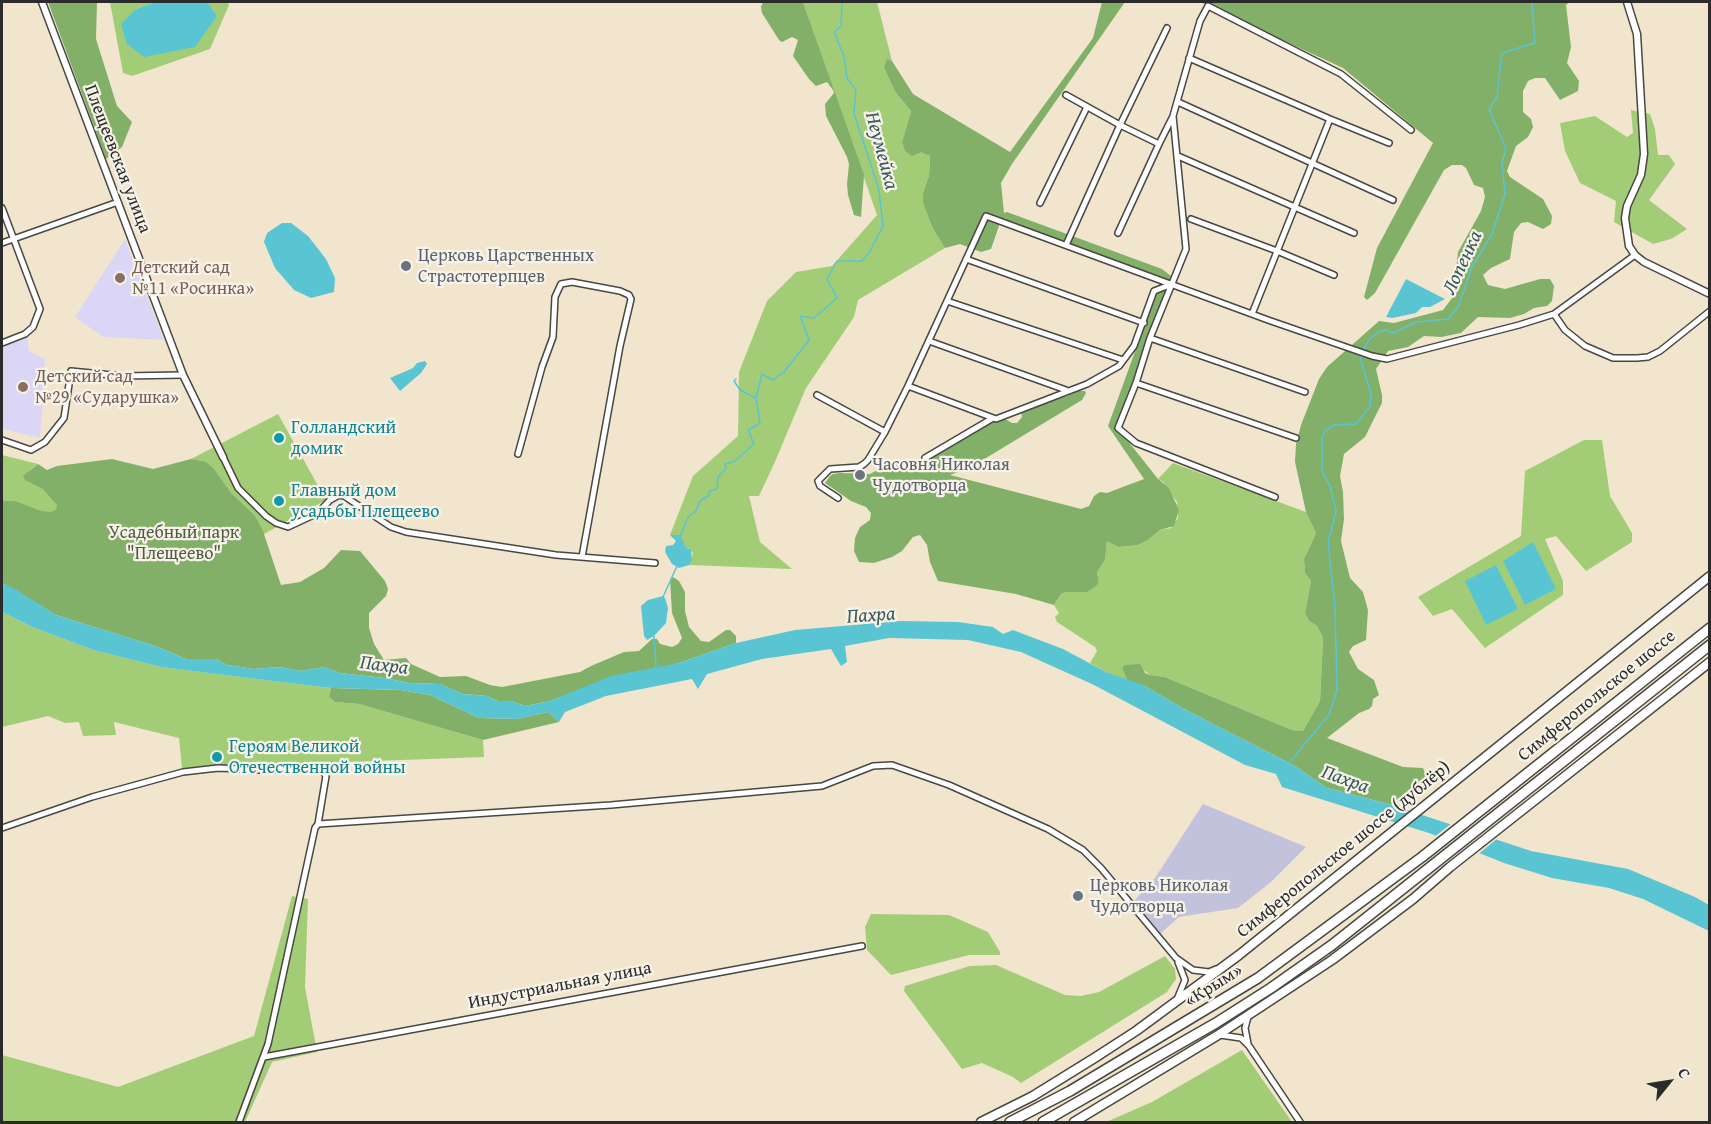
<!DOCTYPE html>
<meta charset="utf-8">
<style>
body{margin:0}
#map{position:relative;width:1711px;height:1124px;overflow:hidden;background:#f1e6cd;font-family:"Gentium Book Plus",serif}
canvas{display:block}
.frame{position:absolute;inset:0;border:3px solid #2b2b2b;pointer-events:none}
.north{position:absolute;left:1639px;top:1052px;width:60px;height:60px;-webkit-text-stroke:4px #f7f3e8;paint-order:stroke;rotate:60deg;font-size:16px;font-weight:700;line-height:24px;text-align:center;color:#2b2b2b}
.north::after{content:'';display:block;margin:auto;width:21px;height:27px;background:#2b2b2b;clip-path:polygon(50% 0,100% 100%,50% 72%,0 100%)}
</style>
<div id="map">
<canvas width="1711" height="1124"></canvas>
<div class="frame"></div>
<div class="north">С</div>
</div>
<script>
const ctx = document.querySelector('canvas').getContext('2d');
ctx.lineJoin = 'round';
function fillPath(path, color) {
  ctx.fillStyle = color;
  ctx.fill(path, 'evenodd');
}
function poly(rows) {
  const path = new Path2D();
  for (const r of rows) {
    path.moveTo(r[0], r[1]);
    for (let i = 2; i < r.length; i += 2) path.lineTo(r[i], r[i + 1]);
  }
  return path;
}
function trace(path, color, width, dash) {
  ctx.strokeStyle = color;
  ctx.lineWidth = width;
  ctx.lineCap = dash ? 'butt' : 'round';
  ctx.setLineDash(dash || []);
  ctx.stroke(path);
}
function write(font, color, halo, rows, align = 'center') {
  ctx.font = font + ' "Gentium Book Plus",serif';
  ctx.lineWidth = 4.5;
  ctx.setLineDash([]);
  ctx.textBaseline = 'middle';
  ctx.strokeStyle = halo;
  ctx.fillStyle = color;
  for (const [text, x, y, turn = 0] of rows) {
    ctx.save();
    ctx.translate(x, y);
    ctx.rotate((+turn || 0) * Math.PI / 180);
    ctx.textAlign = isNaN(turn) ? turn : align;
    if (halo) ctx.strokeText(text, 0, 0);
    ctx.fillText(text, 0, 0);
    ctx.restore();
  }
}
fillPath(poly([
 [125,239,164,340,103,337,75,317],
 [27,336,29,351,45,359,40,438,2,429,2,345]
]), '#dcd6f6');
fillPath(poly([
 [1203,804,1306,847,1271,882,1238,908,1179,917,1160,934,1132,903,1155,878]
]), '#c2c2dc');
fillPath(poly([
 [110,2,155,2,136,9,217,17,207,2,228,2,229,5,210,49,132,76,123,73],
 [803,2,877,2,892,61,887,59,896,93,911,111,902,142,930,156,929,176,923,193,933,229,945,248,858,300,854,317,806,388,774,464,759,496,749,496,760,542,792,569,689,565,693,553,689,548,686,548,678,535,670,535,693,476,738,436,739,372,767,301,796,272,832,266,877,215],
 [1631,110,1650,114,1655,129,1658,155,1669,155,1675,164,1649,200,1687,229,1671,239,1653,244,1614,222,1616,201,1580,183,1565,151,1560,123,1595,116,1627,137,1633,133],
 [278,414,326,500,253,540,2,576,2,455,38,464,30,470,160,475],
 [1584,440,1602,440,1610,496,1632,533,1632,542,1586,571,1556,536,1545,539,1563,581,1563,595,1485,648,1452,609,1433,616,1418,597,1521,536,1525,471],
 [1173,463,1306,512,1309,518,1316,533,1304,559,1305,573,1311,581,1305,613,1309,621,1317,626,1323,638,1320,701,1303,731,1292,730,1165,677,1150,675,1142,669,1122,668,1128,682,1106,672,1090,663,1097,651,1095,647,1057,622,1055,617,1059,613,1054,605,1061,594,1066,592,1087,592,1099,582,1097,572,1105,560,1107,540,1119,547,1138,545,1148,540,1160,530,1171,528,1178,518,1177,502,1163,482,1158,479],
 [2,612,32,627,93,650,161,667,331,688,329,697,335,702,359,704,483,740,484,757,182,768,179,738,114,722,116,735,83,736,79,722,65,723,48,716,2,727],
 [292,896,308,899,305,987,317,1052,272,1062,245,1122,2,1122,2,1055,118,1087,254,1036],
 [871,914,949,915,988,932,1000,952,1000,955,969,955,891,975,867,950,865,927],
 [1165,956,1175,969,1176,979,1167,992,1021,1083,1013,1077,982,1063,962,1069,904,991,905,986,970,966,996,965,1065,995,1081,996,1099,992],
 [1242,1050,1292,1122,1106,1122,1152,1102]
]), '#a3cc77');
fillPath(poly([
 [48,2,97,2,96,39,117,106,132,122,122,147,106,159],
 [763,2,803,2,864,175,861,217,854,215,848,195,847,184,849,164,847,157,826,116,825,104,834,93,833,90,827,82,816,86,809,79,793,56,798,40,792,37,782,42,779,40,762,13,761,7],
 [1102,2,1125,2,1012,164,1001,183,1004,213,1007,212,1162,269,1171,276,1120,431,1158,479,1169,488,1179,510,1174,526,1160,530,1148,540,1138,545,1119,547,1107,541,1105,560,1097,572,1099,582,1096,586,1087,592,1066,592,1061,594,1054,605,1016,594,938,581,930,562,927,545,920,535,913,537,902,551,892,557,874,563,859,562,854,551,855,538,860,527,870,520,871,513,866,507,851,501,825,483,830,476,833,474,840,473,870,474,883,467,896,464,902,467,915,463,988,420,1005,419,1012,423,1017,423,1022,417,1021,412,1027,405,1046,397,1065,397,1079,391,1085,391,1086,393,1082,400,971,467,950,475,1081,509,1089,506,1094,496,1100,492,1107,493,1144,479,1108,426,1162,277,1001,220,991,249,981,252,960,244,945,248,933,229,923,202,923,193,929,176,930,156,921,152,912,156,905,151,902,142,911,111,896,93,884,67,887,59,892,61,913,94,1010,152,1093,38],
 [1200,2,1570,2,1566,5,1571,47,1567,63,1579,81,1578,91,1560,100,1545,78,1535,78,1528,81,1523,91,1523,112,1531,119,1533,127,1528,137,1516,146,1507,171,1510,177,1543,199,1552,216,1551,224,1543,229,1528,222,1521,223,1514,232,1510,259,1491,268,1483,275,1488,285,1505,289,1540,279,1550,279,1554,286,1552,301,1547,306,1534,308,1524,314,1510,318,1478,317,1461,333,1441,337,1424,336,1408,347,1388,351,1376,369,1382,395,1382,403,1365,437,1344,454,1340,476,1343,492,1344,519,1341,541,1350,578,1363,592,1368,610,1366,640,1353,646,1349,652,1358,669,1374,680,1379,695,1373,699,1372,706,1369,709,1359,713,1327,738,1403,767,1423,768,1427,778,1424,788,1411,799,1392,805,1327,788,1295,766,1184,709,1143,685,1128,682,1122,668,1125,665,1140,664,1145,673,1150,675,1165,677,1292,730,1303,731,1320,701,1323,638,1317,626,1309,621,1305,613,1311,581,1305,573,1304,559,1316,533,1306,512,1295,462,1296,444,1301,425,1319,379,1327,367,1379,321,1394,323,1443,310,1453,297,1458,252,1481,211,1485,197,1483,188,1474,185,1466,168,1462,165,1452,165,1444,170,1375,293,1367,300,1364,297,1377,248,1433,143,1343,68],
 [112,459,153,469,191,459,206,462,214,469,231,493,255,516,263,531,281,585,300,582,324,568,341,550,360,551,385,581,388,589,386,596,369,613,369,628,374,644,384,660,406,658,411,664,440,677,466,676,490,685,502,687,580,672,591,666,624,652,639,651,652,639,657,639,660,644,672,647,678,644,682,638,672,613,670,579,673,577,679,581,685,592,685,611,689,627,701,641,709,642,726,630,730,630,736,636,736,643,679,663,577,691,550,701,525,706,511,701,498,701,487,696,463,694,440,684,410,683,384,678,340,673,324,667,301,671,279,667,254,669,227,665,216,659,186,659,155,646,56,615,15,590,2,583,2,501,15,501,41,511,51,512,56,510,57,505,43,489,25,480,23,476,38,464,47,470,57,466],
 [331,688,401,690,430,695,479,718,517,719,548,712,559,722,483,740,359,704,335,702,329,697]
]), '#82b068');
fillPath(poly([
 [155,2,207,2,217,16,195,47,144,57,127,44,121,24,136,9],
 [282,223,291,223,308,236,326,259,335,278,334,292,311,298,294,290,275,268,264,242,267,233],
 [1406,279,1445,299,1430,307,1422,307,1416,313,1392,318,1386,317],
 [425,361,427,364,421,373,400,391,390,378,413,368,417,363],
 [670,535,680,535,686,548,691,549,692,560,689,565,679,568,672,564,665,552,666,546,673,545,676,541],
 [1533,542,1556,589,1525,605,1503,561],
 [1496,565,1518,609,1486,625,1465,581],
 [2,583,15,589,56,615,155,646,186,659,216,659,227,665,254,669,279,667,301,671,324,667,340,673,384,678,410,683,440,684,463,694,487,696,498,701,511,701,525,706,550,701,611,676,679,663,736,643,795,630,901,621,958,622,993,627,1003,634,1013,630,1063,649,1106,672,1143,685,1184,709,1295,766,1327,788,1392,805,1531,851,1628,869,1695,897,1709,905,1709,931,1643,899,1609,888,1552,878,1504,863,1429,833,1282,787,1276,774,1245,765,1094,685,1021,652,968,640,889,638,845,646,847,662,841,666,831,649,762,659,707,674,698,689,692,679,606,696,565,712,559,722,548,712,517,719,479,718,430,695,401,690,331,688,216,674,161,667,93,650,32,627,2,612],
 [663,596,665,598,668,608,666,623,654,636,647,640,644,636,641,606,648,600]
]), '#59c5d3');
fillPath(poly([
 [1452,823,1498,838,1476,856,1433,838]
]), '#f1e6cd');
trace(poly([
 [1363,350,1370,339,1378,332,1385,330,1393,333,1417,322,1448,319,1458,307,1472,267,1492,234,1505,194,1502,163,1506,148,1489,110,1497,97,1502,53,1535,43,1532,4,1534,2],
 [736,379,734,381,740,390,756,398],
 [680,537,688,517,696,511,700,501,708,496,710,491,717,489,718,477,726,469,725,464,735,461,754,444,748,430,760,423,756,398,762,374,773,380,784,372,809,340,800,316,814,318,837,298,827,279,837,261,862,261,869,253,883,226,879,190,854,113,856,90,847,78,844,56,834,32,841,26,842,2],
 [663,597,677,566],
 [654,636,656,667],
 [1288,764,1329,715,1337,690,1335,607,1328,543,1336,511,1330,486,1322,471,1322,437,1326,430,1334,425,1356,424,1370,407,1371,393,1360,358,1362,355]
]), '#59c5d3', 1.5);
const minor = poly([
 [1189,58,1330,119],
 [1066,95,1120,125,1159,144,1172,118],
 [1178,102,1393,200],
 [1178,156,1354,233],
 [1040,203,1087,107],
 [2,208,40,309,33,327,25,334,2,343],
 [1191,219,1277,251,1334,275],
 [1118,233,1159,144],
 [2,243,118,202],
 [1066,245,1120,125,1167,28],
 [966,259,1144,323],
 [947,301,1123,360],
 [1252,314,1330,119,1389,143],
 [1554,314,1565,330,1585,346,1613,358,1637,358,1648,357,1660,351,1710,311],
 [1150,338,1305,392],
 [929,341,1066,390],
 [1136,383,1296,438],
 [908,386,996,419,1087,384,1119,366,1134,346,1154,291,1172,284],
 [817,395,885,432],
 [2,440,31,450,45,442,64,418,71,371,122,376,183,375],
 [518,454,542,367,553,337,555,297,561,284,572,282,620,291,629,295,631,299,620,346,582,557],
 [223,457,238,488,266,516,276,523,288,527,318,513,330,500,339,495,344,496,391,527,406,532,556,555,655,563],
 [925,458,993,418],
 [1275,497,1136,443,1118,428,1136,383,1150,338,1186,249,1173,116,1200,21,1208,6,1341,74,1411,130],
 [838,498,820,486,818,481,830,469,859,467,864,464,868,460,885,432,908,386,986,216,1268,320,1372,356,1387,359,1519,325,1554,314,1635,255],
 [318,824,611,805,822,786,873,766,892,765,949,785,1048,829,1083,850,1101,868,1176,958,1193,970,1209,972,1216,969],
 [2,828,92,797,183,772,218,768,263,770,321,769,326,776,318,824,315,828,268,1044,239,1122],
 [1178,962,1185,980,1178,997],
 [1248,1017,1245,1028,1248,1044],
 [1220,1035,1241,1038,1249,1046,1300,1122],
 [264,1057,862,946]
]);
const tertiary = poly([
 [42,2,183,375,223,457],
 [1627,2,1637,34,1644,154,1641,175,1627,206,1625,218,1629,246,1635,255,1644,262,1710,294]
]);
const primary = poly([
 [981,1122,1033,1096,1096,1057,1136,1031,1239,955,1710,576],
 [1074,1122,1218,1035,1332,960,1413,899,1450,867,1710,662]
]);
const motorway = poly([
 [1010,1122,1070,1091,1258,978,1422,857,1710,628],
 [1043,1122,1216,1023,1271,988,1332,945,1710,645]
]);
trace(minor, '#494743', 8);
trace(tertiary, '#494743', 9);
trace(primary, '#494743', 11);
trace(motorway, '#494743', 12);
trace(minor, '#fff', 5);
trace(tertiary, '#fff', 6);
trace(primary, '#fff', 8);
trace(motorway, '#fff', 9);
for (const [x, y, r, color] of [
 [406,266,6,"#6b7280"],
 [120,278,6,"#8d6e63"],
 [23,387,6,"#8d6e63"],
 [279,438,6,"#0f9aa8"],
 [860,475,6,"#6b7280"],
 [279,501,6,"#0f9aa8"],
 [217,757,6,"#0f9aa8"],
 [1078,896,6,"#6b7280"]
]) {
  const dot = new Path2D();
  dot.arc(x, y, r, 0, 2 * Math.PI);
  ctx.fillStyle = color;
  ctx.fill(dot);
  trace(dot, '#f7f3e8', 2);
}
write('18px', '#2b2b2b', '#f7f3e8', [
 ["Плещеевская улица",117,159,69],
 ["Симферопольское шоссе",1597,696,-39],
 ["Симферопольское шоссе (дублёр)",1344,850,-39],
 ["Индустриальная улица",560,986,-11],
 ["«Крым»",1214,986,-32]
]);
write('18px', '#5b616d', '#f7f3e8', [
 ["Церковь Царственных",418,256],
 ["Страстотерпцев",418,277],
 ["Часовня Николая",872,465],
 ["Чудотворца",872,486],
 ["Церковь Николая",1090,886],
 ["Чудотворца",1090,907]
], 'left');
write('18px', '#785e54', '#f7f3e8', [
 ["Детский сад",132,268],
 ["№11 «Росинка»",132,289],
 ["Детский сад",35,377],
 ["№29 «Сударушка»",35,398]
], 'left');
write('18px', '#0d838f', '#f7f3e8', [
 ["Голландский",291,428],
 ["домик",291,449],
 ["Главный дом",291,491],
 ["усадьбы Плещеево",291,512],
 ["Героям Великой",229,747],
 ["Отечественной войны",229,768]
], 'left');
write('18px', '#4f5b42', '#f7f3e8', [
 ["Усадебный парк",174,533],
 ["\"Плещеево\"",174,554]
]);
write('italic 20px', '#39595d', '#f7f3e8', [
 ["Неумейка",881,151,75],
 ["Лопенка",1463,263,-65],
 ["Пахра",871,616,-4],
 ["Пахра",384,666,7],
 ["Пахра",1345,780,20]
]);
</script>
